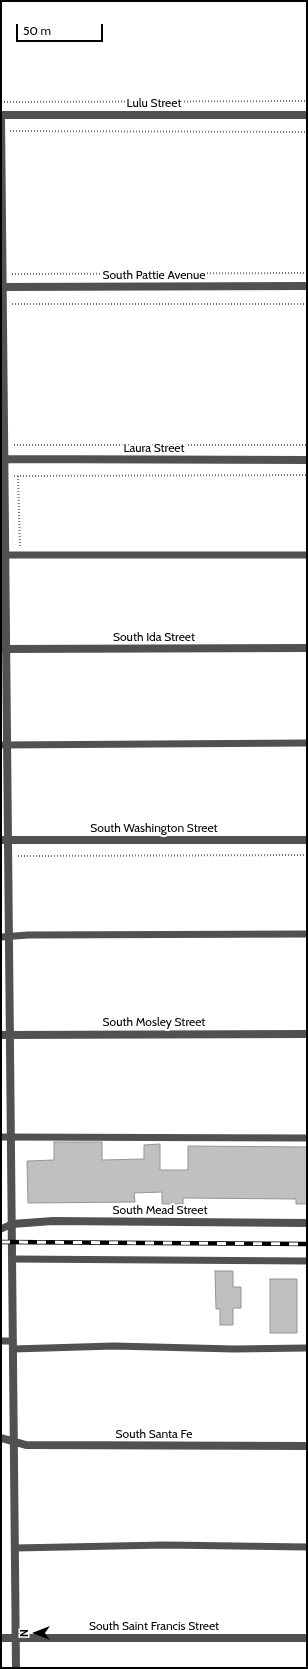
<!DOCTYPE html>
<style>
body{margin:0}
#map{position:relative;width:308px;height:1669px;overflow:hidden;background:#fff;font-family:Cabin,sans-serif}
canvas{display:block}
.frame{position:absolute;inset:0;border:2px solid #000;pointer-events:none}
.north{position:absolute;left:16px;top:1613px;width:40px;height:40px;-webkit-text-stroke:3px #fff;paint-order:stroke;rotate:270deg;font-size:11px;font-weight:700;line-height:16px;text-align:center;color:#000}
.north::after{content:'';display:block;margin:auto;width:14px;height:18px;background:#000;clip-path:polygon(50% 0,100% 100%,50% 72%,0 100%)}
.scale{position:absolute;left:16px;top:24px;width:87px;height:18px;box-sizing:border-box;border:2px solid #000;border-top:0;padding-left:5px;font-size:12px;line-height:14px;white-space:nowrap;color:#000;-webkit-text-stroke:3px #fff;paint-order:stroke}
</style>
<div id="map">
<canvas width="308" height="1669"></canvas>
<div class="frame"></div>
<div class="north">N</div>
<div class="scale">50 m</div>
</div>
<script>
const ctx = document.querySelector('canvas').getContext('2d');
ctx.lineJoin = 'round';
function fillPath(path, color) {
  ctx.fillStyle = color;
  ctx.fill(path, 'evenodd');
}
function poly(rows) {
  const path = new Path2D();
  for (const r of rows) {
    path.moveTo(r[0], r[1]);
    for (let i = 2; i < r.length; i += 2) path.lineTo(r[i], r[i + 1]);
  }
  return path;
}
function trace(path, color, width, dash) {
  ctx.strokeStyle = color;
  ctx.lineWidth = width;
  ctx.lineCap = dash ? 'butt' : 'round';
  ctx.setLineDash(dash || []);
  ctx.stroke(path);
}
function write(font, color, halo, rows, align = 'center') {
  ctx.font = font + ' Cabin,sans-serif';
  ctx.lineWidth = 4;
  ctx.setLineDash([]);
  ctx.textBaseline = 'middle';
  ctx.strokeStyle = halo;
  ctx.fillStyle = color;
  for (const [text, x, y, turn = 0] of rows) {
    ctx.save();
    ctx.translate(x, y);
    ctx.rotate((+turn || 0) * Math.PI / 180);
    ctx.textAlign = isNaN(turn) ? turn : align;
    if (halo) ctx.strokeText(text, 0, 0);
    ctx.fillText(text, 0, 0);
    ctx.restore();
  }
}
const building = poly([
 [54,1142,102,1142,102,1160,144,1159,144,1145,160,1144,160,1170,188,1170,188,1146,307,1147,307,1204,296,1204,296,1199,183,1198,183,1204,162,1204,162,1192,134,1193,135,1202,28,1203,27,1161,54,1160,54,1142],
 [215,1271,233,1271,233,1287,241,1287,241,1308,233,1308,233,1325,220,1325,220,1309,216,1309,215,1271],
 [270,1279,297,1279,297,1333,270,1333,270,1279]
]);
fillPath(building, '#c0c0c0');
trace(building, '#959595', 1);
trace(poly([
 [1,102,307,101],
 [10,131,307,132],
 [12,274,307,273],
 [12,304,307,304],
 [14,445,307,445],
 [14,476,307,475],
 [18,476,20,547],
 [18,856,307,855]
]), '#737373', 2, [1, 2]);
trace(poly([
 [6,555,307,555],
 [1,745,307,743],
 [1,937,28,935,307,934],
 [1,1137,307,1138],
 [1,1229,12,1224],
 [12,1259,307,1261],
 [1,1341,13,1341],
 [13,1349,114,1346,234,1349,307,1348],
 [15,1548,165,1545,307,1547]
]), '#515151', 7);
trace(poly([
 [1,115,307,115],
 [1,117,16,1668],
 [1,287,307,286],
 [1,459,307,460],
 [1,649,307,648],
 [1,1035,307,1034],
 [12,1224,53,1221,307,1223],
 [1,1438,26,1445,307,1446],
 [1,1638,307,1638]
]), '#515151', 8);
trace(poly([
 [1,840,307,840]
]), '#515151', 8);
const rail = poly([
 [1,1242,307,1244]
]);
trace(rail, '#000', 4.5);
trace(rail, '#fff', 3, [9]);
write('12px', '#000', '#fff', [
 ["Lulu Street",154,103],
 ["South Pattie Avenue",154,275],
 ["Laura Street",154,448],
 ["South Ida Street",154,637],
 ["South Washington Street",154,828],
 ["South Mosley Street",154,1022],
 ["South Mead Street",160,1210],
 ["South Santa Fe",154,1434],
 ["South Saint Francis Street",154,1626]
]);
</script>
